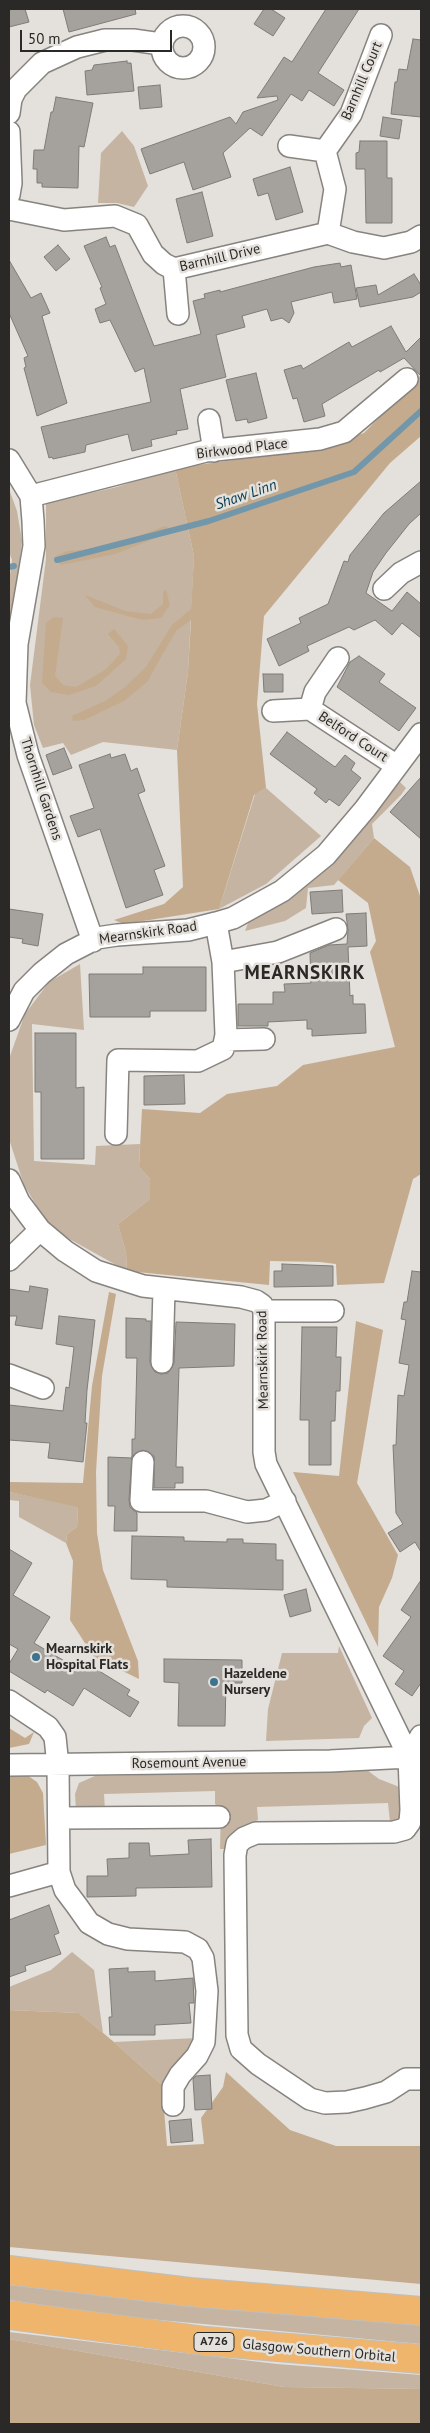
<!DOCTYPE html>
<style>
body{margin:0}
#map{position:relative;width:430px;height:2433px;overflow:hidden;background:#e4e0db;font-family:"PT Sans",sans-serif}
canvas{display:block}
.frame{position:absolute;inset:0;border:10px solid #2b2927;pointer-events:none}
.scale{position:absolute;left:20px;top:30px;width:152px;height:22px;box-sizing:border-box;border:2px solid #2b2927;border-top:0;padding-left:6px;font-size:15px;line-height:18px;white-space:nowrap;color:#2b2927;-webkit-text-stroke:4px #e4e0db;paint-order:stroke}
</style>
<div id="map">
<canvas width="430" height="2433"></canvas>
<div class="frame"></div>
<div class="scale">50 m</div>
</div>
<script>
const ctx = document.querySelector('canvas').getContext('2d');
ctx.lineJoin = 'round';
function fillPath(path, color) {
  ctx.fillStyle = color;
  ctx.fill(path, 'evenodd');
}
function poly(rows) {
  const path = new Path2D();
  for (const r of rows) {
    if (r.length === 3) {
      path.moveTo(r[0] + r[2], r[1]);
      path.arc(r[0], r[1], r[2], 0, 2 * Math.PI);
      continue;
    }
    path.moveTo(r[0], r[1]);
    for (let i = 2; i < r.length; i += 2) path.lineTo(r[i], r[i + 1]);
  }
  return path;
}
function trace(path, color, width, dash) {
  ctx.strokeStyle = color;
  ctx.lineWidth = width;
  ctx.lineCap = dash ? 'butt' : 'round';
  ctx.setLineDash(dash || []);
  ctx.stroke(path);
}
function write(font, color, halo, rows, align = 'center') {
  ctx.font = font + ' "PT Sans",sans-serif';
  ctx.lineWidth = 5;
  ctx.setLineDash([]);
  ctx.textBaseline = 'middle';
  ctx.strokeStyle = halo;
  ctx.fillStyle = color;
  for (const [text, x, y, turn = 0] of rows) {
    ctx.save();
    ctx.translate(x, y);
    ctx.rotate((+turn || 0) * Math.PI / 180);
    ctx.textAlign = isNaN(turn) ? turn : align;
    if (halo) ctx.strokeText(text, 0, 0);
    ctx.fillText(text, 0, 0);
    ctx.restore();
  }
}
fillPath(poly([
 [122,131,134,146,148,186,134,207,117,203,98,203,101,153],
 [175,468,194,556,188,672,177,750,103,742,71,755,63,743,43,748,34,725,30,685,46,559,46,503,117,487],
 [9,489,17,511,22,541,9,653,9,582,12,560,9,552],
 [400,782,406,788,401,795,372,824,374,838,334,885,308,888,306,908,285,921,245,931,248,923,297,890,337,856,371,819],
 [266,788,321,836,266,884,219,909,255,794],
 [80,964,84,1030,32,1024,34,1161,95,1165,96,1146,140,1144,139,1167,150,1179,150,1199,118,1224,126,1253,127,1271,64,1236,44,1218,24,1185,9,1139,10,1056,25,1014,49,982],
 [9,1492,78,1506,77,1527,67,1534,66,1543,19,1517,19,1501,9,1500],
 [339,1646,372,1718,364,1726,359,1738,266,1741,268,1709,282,1653,338,1653],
 [367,1770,379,1779,402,1788,403,1817,390,1822,388,1803,257,1807,258,1820,233,1832,224,1849,220,1849,221,1809,215,1804,215,1791,104,1794,105,1810,76,1811,75,1794,79,1783,95,1776],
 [72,1952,94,1970,103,2033,79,2013,9,2010,9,1987,51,1970],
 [197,2038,181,2062,162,2085,114,2042],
 [9,2285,144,2300,421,2322,421,2344,116,2316,9,2300],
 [9,2332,277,2364,421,2375,421,2389,284,2387,9,2339]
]), '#c5b4a1');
fillPath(poly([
 [421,375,421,436,390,463,264,616,257,704,266,788,254,795,219,909,124,924,114,920,164,904,183,887,177,750,188,672,191,620,176,631,147,682,124,701,84,720,73,721,72,716,107,700,125,687,146,667,172,625,191,609,194,556,175,468,314,449,364,433],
 [165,526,174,531,115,554,61,565,54,557,67,551,107,548],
 [166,589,170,605,161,618,142,620,95,607,85,595,125,611,151,614,163,604,163,592],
 [54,617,63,618,55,676,63,685,76,687,105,670,120,654,119,647,108,634,114,629,128,646,126,659,96,686,69,695,51,692,42,683,46,623],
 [374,838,410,867,421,899,421,1174,413,1179,384,1283,337,1285,336,1264,320,1262,270,1261,269,1285,127,1271,126,1253,118,1224,150,1199,150,1179,139,1167,142,1109,200,1113,227,1094,277,1086,303,1065,395,1047,370,952,376,941,368,903,338,880],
 [109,1292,116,1294,102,1376,96,1472,97,1533,103,1570,138,1661,139,1679,94,1657,70,1620,73,1561,66,1543,67,1534,77,1527,78,1507,9,1492,9,1482,83,1483,92,1386],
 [356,1321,383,1330,357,1483,398,1555,392,1578,379,1607,378,1647,293,1472,339,1476],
 [9,1728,25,1738,34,1732,29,1744,9,1748],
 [9,1773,24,1773,37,1782,43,1793,46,1845,9,1854],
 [9,2010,79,2013,114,2042,162,2085,167,2146,204,2144,201,2118,223,2087,226,2072,290,2130,336,2146,421,2146,421,2284,9,2247],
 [9,2339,284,2387,421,2389,421,2424,9,2424]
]), '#c4ab8e');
trace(poly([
 [57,560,209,521,354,472,421,411],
 [9,567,14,566]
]), '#7297aa', 6);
const building = poly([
 [9,9,25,9,29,22,9,27,9,9],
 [63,9,135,9,136,14,69,32,63,9],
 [264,9,271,9,285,18,273,36,254,24,264,9],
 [326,9,359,9,318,73,344,90,334,106,309,90,302,101,291,94,262,136,250,128,223,153,231,177,193,190,184,162,150,174,141,149,230,117,236,124,243,112,278,100,277,96,257,98,284,57,292,62,326,9],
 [413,39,421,40,421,117,391,114,395,82,397,82,399,69,407,70,413,39],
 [127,61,127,63,131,63,134,91,87,95,85,71,92,70,94,65,127,61],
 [160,85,162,107,140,109,138,87,160,85],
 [56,97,93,103,84,147,79,146,78,188,42,187,42,183,37,183,37,169,33,169,34,150,44,150,51,112,53,112,56,97],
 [383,117,402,120,399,139,380,136,383,117],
 [360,141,387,141,387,178,392,178,392,223,366,223,365,169,356,169,356,153,359,152,360,141],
 [290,167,303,212,276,220,268,193,258,196,253,179,290,167],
 [202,192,213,236,187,243,176,199,202,192],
 [106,237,110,247,115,245,154,346,201,334,193,301,205,298,204,294,220,290,220,292,314,267,340,263,341,267,351,265,357,299,334,303,332,292,291,302,294,313,289,323,282,318,271,321,267,309,242,316,245,327,216,335,226,377,180,389,188,429,176,431,177,434,151,440,152,446,132,451,128,434,86,445,85,452,53,459,52,457,49,458,41,427,151,402,144,368,135,372,110,320,100,323,95,309,106,304,100,288,102,287,84,246,106,237],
 [58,245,70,259,56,271,44,257,58,245],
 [9,260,31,298,41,293,50,313,42,316,67,403,37,416,24,368,26,367,24,358,28,356,9,313,9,260],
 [414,274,421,285,421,292,413,297,360,307,356,288,376,285,378,295,414,274],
 [391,326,406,352,421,337,421,376,404,358,380,372,379,370,322,404,325,416,304,422,297,398,293,399,284,370,301,365,303,369,349,342,352,347,391,326],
 [256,373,267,418,248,423,247,419,236,421,226,380,256,373],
 [421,481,421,513,409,524,386,553,373,572,366,593,392,611,407,592,421,604,421,638,402,623,392,635,375,620,354,630,349,627,307,646,309,651,279,666,267,639,301,623,299,618,328,604,344,561,348,562,350,555,384,513,421,481],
 [359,656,385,674,379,682,416,708,399,731,337,687,350,662,359,656],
 [263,674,283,674,283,692,264,692,263,674],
 [287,732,335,767,345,755,355,763,351,770,361,778,339,806,329,799,326,803,314,793,317,789,270,754,287,732],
 [64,748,72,768,53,775,46,755,64,748],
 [110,754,111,758,125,754,131,771,137,768,145,791,138,794,165,866,154,870,163,895,126,908,100,829,78,837,70,816,94,808,79,765,110,754],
 [421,777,421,839,390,812,421,777],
 [342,890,343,912,312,914,310,892,342,890],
 [9,909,43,914,38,946,22,943,23,939,9,937,9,909],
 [366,913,367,946,348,947,350,996,353,995,353,1004,365,1004,366,1033,312,1036,312,1029,307,1029,307,1020,268,1022,268,1026,238,1026,238,1004,273,1004,273,992,285,992,284,984,311,983,310,953,329,945,347,944,348,930,346,914,366,913],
 [143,967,206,967,206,1011,150,1011,150,1017,90,1017,89,974,143,974,143,967],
 [35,1033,76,1033,76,1088,84,1087,84,1159,41,1159,41,1092,35,1092,35,1033],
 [184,1075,185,1104,144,1105,144,1076,184,1075],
 [282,1264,333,1266,333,1286,274,1287,274,1271,282,1271,282,1264],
 [412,1271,421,1272,421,1552,415,1542,400,1552,388,1533,403,1524,396,1513,393,1445,396,1445,398,1395,404,1396,409,1365,399,1363,406,1320,401,1319,404,1302,407,1302,412,1271],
 [30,1286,48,1289,42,1329,15,1325,17,1316,9,1316,9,1289,29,1292,30,1286],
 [59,1316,95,1320,87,1390,85,1423,87,1423,83,1462,48,1458,50,1443,9,1440,9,1405,63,1411,66,1387,69,1388,74,1347,56,1344,59,1316],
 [126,1318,146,1319,146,1321,151,1321,150,1362,155,1372,161,1374,168,1373,174,1363,176,1322,235,1324,234,1366,179,1368,176,1467,183,1467,183,1483,175,1483,175,1488,154,1488,154,1456,143,1450,132,1456,129,1500,130,1507,137,1513,137,1531,114,1531,115,1506,108,1506,108,1457,132,1458,132,1439,135,1439,137,1358,126,1358,126,1318],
 [302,1327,337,1327,336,1357,341,1357,340,1391,336,1391,335,1421,331,1421,331,1465,309,1465,309,1420,300,1420,302,1327],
 [132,1536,184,1537,184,1541,227,1542,227,1539,243,1539,243,1543,276,1544,276,1560,283,1560,283,1590,167,1587,167,1580,131,1579,132,1536],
 [9,1549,32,1563,13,1595,50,1617,34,1643,78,1669,83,1661,130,1690,127,1695,139,1702,130,1717,84,1688,73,1706,47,1690,45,1693,9,1671,9,1664,18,1649,9,1644,9,1549],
 [421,1580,421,1683,412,1696,395,1684,404,1671,383,1656,411,1617,401,1610,421,1580],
 [306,1589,311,1611,290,1617,284,1595,306,1589],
 [164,1659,242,1660,242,1683,226,1683,225,1726,178,1726,179,1683,164,1682,164,1659],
 [211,1839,212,1887,136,1888,136,1896,87,1897,87,1876,108,1876,107,1859,129,1858,129,1843,149,1843,150,1856,189,1854,188,1840,211,1839],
 [49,1905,59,1933,54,1935,61,1954,25,1966,26,1971,9,1977,9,1920,49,1905],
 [128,1968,128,1972,155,1971,155,1981,193,1978,194,2003,189,2003,191,2023,155,2025,155,2035,110,2035,109,2017,112,2017,109,1969,128,1968],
 [210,2075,212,2109,195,2110,193,2079,196,2076,210,2075],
 [191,2119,193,2141,171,2143,169,2121,191,2119]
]);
fillPath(building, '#a5a19c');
trace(building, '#7f7b76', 1);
const minor = poly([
 [183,47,21],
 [9,113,11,99,16,89,42,63,77,47,105,40,133,40,161,44],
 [9,132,11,183,9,195],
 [289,146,325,151],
 [9,209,64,220,115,216,137,225,153,254,164,264,174,269,328,233,353,242,384,248,411,242,421,236],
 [328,233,335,189,325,151,351,114,381,35],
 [174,269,178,314],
 [209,420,214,451],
 [9,460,31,496,33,521,34,546,17,644,15,703,28,755,93,941],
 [31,496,206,451,320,439,344,432,407,379],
 [384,589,401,573,421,562],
 [310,709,315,692,338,658],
 [273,711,310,709,397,766],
 [223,962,278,952,336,929],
 [9,1020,24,991,42,973,66,954,97,938,117,935,188,930,216,923,233,918,282,891,326,855,365,809,421,734],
 [225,1040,264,1039],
 [116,1134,118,1060,198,1061,223,1049,226,1035,223,962,216,923],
 [9,1180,19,1202,40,1230,65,1251,96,1271,143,1286,241,1297,256,1301,262,1305,264,1311,264,1452,266,1464,409,1757,411,1810,410,1822,405,1829,394,1832,256,1833,244,1838,237,1844,235,1855,237,2035,241,2049,258,2064,310,2099,325,2103,347,2102,365,2098,386,2092,406,2079,421,2079],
 [9,1260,40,1230],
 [264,1311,333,1311],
 [162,1362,164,1289],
 [9,1375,43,1388],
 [143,1462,141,1501,206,1501,247,1512,266,1510,285,1501],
 [9,1701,48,1727,55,1737,58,1766,59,1872,65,1890,77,1906,89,1923,108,1934,128,1939,185,1942,198,1949,203,1958,207,1991,204,2042,197,2056,180,2075,173,2087,173,2105],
 [409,1757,421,1736],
 [9,1765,330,1761,409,1757,421,1758],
 [60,1818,219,1817],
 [9,1886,59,1872]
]);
const highway = poly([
 [9,2270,190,2292,421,2311],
 [9,2315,206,2341,421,2359]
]);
trace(minor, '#87837f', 24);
trace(highway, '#bfbfbe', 30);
trace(minor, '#fff', 21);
trace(highway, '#efb56c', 28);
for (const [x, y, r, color] of [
 [36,1657,5,"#3c738e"],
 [214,1682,5,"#3c738e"]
]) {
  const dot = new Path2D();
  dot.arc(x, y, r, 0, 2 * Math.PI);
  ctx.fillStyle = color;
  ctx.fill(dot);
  trace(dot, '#e4e0db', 2);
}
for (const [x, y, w] of [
 [214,2342,40]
]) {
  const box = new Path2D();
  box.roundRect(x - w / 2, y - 9.5, w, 19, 4);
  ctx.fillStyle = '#e4e0db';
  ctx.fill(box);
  trace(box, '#2b2927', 1);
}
write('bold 12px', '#2b2927', null, [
 ["A726",214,2342]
]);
write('14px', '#2b2927', '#e4e0db', [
 ["Barnhill Court",362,81,-67],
 ["Barnhill Drive",220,258,-13],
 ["Birkwood Place",242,449,-7],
 ["Belford Court",353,737,33],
 ["Thornhill Gardens",41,789,72],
 ["Mearnskirk Road",148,933,-8],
 ["Mearnskirk Road",263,1360,-91],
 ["Rosemount Avenue",189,1763,-1],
 ["Glasgow Southern Orbital",319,2351,5]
]);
write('bold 14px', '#2b2927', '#e4e0db', [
 ["Mearnskirk",46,1649],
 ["Hospital Flats",46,1665],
 ["Hazeldene",224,1674],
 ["Nursery",224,1690]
], 'left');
write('italic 15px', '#053a4f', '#e4e0db', [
 ["Shaw Linn",246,495,-19]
]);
ctx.letterSpacing = '1px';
write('bold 19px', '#2b2927', '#e4e0db', [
 ["MEARNSKIRK",305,974]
]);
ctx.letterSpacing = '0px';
</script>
